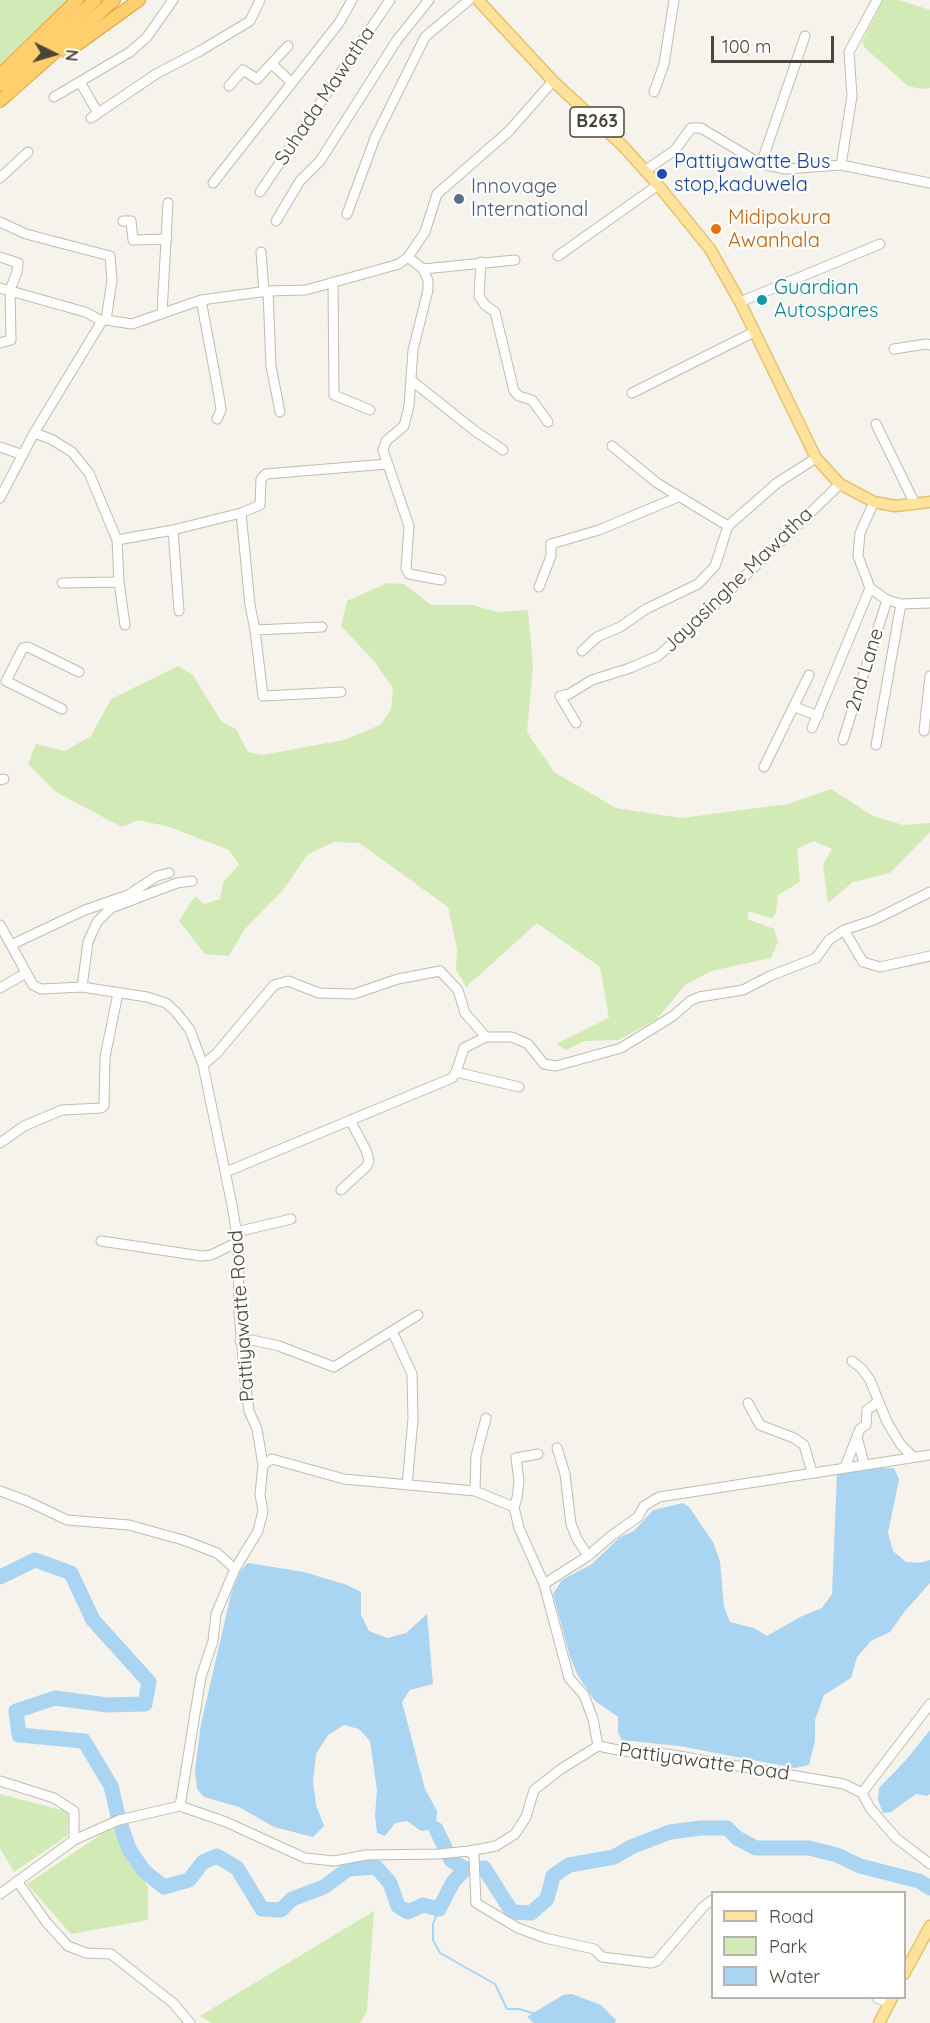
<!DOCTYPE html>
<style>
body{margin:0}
#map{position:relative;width:930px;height:2023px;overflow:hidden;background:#f6f3ec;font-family:Quicksand,sans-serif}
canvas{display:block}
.legend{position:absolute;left:711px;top:1891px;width:195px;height:108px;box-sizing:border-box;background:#fff;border:2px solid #b7b4b0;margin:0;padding:8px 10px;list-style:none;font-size:18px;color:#4b4439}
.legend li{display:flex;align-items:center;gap:12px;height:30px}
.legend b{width:30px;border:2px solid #b7b4b0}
.north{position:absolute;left:24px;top:24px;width:60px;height:60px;-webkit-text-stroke:4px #fff;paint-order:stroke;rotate:95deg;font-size:16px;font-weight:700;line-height:24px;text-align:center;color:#4b4439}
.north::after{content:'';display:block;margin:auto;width:21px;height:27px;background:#4b4439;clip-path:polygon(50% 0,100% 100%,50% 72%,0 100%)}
.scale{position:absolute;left:711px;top:36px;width:123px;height:27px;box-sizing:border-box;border:3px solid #4b4439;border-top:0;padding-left:8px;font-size:18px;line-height:21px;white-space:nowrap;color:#4b4439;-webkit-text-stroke:4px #fff;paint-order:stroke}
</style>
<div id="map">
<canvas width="930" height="2023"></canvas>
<ul class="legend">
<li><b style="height:8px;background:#ffe39c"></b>Road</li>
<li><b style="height:16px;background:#d2eab5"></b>Park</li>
<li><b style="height:16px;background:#a9d4f2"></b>Water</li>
</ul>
<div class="north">N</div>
<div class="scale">100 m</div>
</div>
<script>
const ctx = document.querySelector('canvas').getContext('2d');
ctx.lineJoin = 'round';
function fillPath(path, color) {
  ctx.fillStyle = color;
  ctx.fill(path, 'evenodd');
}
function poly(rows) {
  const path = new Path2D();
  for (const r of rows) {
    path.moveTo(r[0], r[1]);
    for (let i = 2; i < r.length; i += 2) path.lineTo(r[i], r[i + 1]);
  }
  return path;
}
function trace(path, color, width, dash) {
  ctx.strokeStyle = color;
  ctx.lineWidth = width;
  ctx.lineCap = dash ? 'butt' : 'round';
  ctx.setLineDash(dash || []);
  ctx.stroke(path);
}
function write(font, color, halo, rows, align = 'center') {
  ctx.font = font + ' Quicksand,sans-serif';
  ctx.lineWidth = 4.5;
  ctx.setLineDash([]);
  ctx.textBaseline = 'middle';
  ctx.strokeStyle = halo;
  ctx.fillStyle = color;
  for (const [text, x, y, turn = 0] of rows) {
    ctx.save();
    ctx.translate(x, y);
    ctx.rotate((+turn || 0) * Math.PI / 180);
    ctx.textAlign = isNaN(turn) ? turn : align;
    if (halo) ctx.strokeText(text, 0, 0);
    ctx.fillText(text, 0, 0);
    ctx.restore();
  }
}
fillPath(poly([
 [0,0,92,0,0,71],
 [883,0,899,0,930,10,930,88,921,89,908,86,865,48,862,42],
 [387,583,404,584,431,605,472,605,498,612,528,610,533,666,527,732,554,772,616,808,681,818,788,804,831,789,873,816,903,825,930,823,930,832,890,873,853,882,828,903,823,865,832,849,814,841,797,849,800,882,778,895,776,913,772,918,748,911,748,919,774,929,778,942,771,958,711,971,685,985,657,1019,619,1040,585,1041,566,1050,556,1044,609,1018,600,967,537,923,466,987,456,970,457,949,448,907,359,843,334,842,308,854,283,890,244,930,229,956,205,954,179,921,195,896,204,904,220,899,223,883,239,864,229,850,170,827,138,820,122,827,56,792,28,764,36,744,65,751,91,736,111,699,178,666,193,675,221,721,236,729,248,752,262,755,344,740,380,725,391,710,393,688,374,661,341,626,347,601],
 [0,1794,69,1812,67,1836,14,1872,0,1848],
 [112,1827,148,1887,148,1920,71,1934,27,1884],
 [374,1911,367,2011,360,2023,212,2023,200,2016]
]), '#d2eab5');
fillPath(poly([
 [864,1468,894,1468,899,1479,888,1533,893,1551,906,1562,919,1563,930,1560,930,1583,905,1611,890,1632,871,1641,857,1657,851,1678,824,1695,815,1720,815,1741,809,1765,795,1768,679,1746,622,1740,618,1733,618,1717,595,1701,577,1674,570,1657,553,1594,562,1580,592,1564,620,1537,634,1531,653,1510,683,1503,689,1507,713,1542,720,1561,724,1607,730,1622,754,1628,767,1636,800,1617,822,1608,832,1594,837,1473],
 [248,1563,304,1572,347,1585,361,1592,361,1615,369,1631,387,1638,406,1633,427,1614,433,1684,410,1690,402,1702,425,1789,437,1811,436,1829,421,1831,407,1821,395,1823,385,1836,377,1833,375,1815,377,1790,370,1741,359,1729,344,1725,328,1735,316,1754,313,1781,316,1805,324,1826,313,1837,274,1827,239,1807,204,1797,197,1789,195,1770,201,1724,231,1594,241,1570],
 [930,1730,930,1794,927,1796,916,1794,891,1812,883,1813,878,1800,879,1788,906,1760],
 [572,1994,601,2005,616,2020,615,2023,534,2023,527,2017,563,1995]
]), '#a9d4f2');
trace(poly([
 [439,1909,433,1924,433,1940,440,1953,495,1984,507,2009,519,2009,533,2013]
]), '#a9d4f2', 2);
trace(poly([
 [0,1577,35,1560,71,1573,93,1620,149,1682,145,1704,107,1705,55,1698,16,1711,19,1735,84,1741,111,1786,119,1820,129,1849,144,1871,164,1887,189,1880,203,1862,217,1856,237,1868,262,1909,281,1910,292,1899,324,1887,348,1869,376,1867,390,1883,398,1906,408,1912,423,1905,439,1909,453,1882,465,1869,484,1868,512,1912,531,1913,547,1899,553,1876,569,1865,614,1857,631,1847,670,1832,701,1828,727,1828,737,1838,756,1848,809,1848,837,1855,860,1866,919,1881,930,1888],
 [436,1829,451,1860,465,1869]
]), '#a9d4f2', 15);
const minor = poly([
 [272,64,292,83],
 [80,82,98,113],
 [229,86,243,70,257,79,288,46],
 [654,92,664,64,674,0],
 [54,97,130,52,147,37,173,0],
 [91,118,156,74,200,51,250,21,260,0],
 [761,164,805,36],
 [841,165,852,96,849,52,877,0],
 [646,170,675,150,691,128,701,128,761,164,786,169,841,165,930,183],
 [0,178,28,152],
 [213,183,339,23,352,0],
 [260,192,390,0],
 [347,214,375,138,425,37,469,0],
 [123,221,131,221,133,240,167,239],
 [276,221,300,181,320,161,397,40,429,0],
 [0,222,26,234,110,256,112,280,106,320],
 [261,252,264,292],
 [558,256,658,185],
 [0,257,18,263,17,272,10,290,11,340,0,343],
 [408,257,423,269,428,280,428,290,413,350,409,406,404,426,386,441,383,450,409,526,406,568,409,574,441,580],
 [481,262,479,296,485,305,495,312,514,391,519,396,532,400,548,422],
 [423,269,515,260],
 [333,282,334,395,370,410],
 [0,288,85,312,102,321,34,433,0,498],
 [268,291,271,366,280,412],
 [201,300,219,396,221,410,217,419],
 [740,302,880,244],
 [162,314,168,203],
 [102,321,106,320,132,324,201,300,268,291,306,290,399,264,408,257,425,232,437,194,509,131,553,81],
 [894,349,926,344,930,345],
 [411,380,475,431,503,450],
 [632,393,754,332],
 [876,424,915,504],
 [34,433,51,439,72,452,89,473,117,540,173,530,241,513,260,505,261,479,266,474,387,464],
 [612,446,657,483,728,526],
 [0,447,23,455],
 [874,502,860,533,858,556,870,588,887,600,901,604,930,603],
 [241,513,250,605,255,630,263,696,341,692],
 [173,530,179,611],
 [117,540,119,582,125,625],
 [62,583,119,582],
 [539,587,551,556,551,544,599,530,678,497],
 [255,630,322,627],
 [582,651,597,637,620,627,646,609,698,584,715,566,728,526,777,483,816,458],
 [795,707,818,716],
 [62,709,6,681,23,648,28,647,79,672],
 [576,723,560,696,569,694,592,680,630,668,658,656,713,607,840,484],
 [812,728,870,588],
 [924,731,930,676],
 [843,740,887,600],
 [876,745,901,604],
 [764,767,809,675],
 [0,780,4,779],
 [0,925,33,985,41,989,82,987,147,997,166,1003,176,1012,190,1030,203,1065,232,1205,238,1242,239,1313,245,1380,249,1411,257,1429,263,1465,272,1459,344,1479,475,1491,514,1507,519,1528,544,1584,569,1678,584,1695,593,1719,598,1746,623,1751,661,1753,844,1784,862,1793,870,1808,896,1838,930,1864],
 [844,930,863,962,880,967,930,956],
 [11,945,85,910,128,895,157,876,169,873],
 [82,987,88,942,97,922,111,908,177,883,192,881],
 [0,988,26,973],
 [486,1037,512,1037,528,1044,544,1064,556,1066,621,1048,673,1016,690,1001,699,997,743,990,770,976,816,958,829,940,844,930,874,920,930,892],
 [203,1065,217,1053,274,985,288,981,319,993,354,994,398,979,440,971,458,990,465,1013,486,1037,464,1048,456,1072,452,1078,226,1172],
 [456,1072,519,1087],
 [0,1143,24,1126,62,1110,101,1108,104,1106,105,1057,118,993],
 [341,1190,367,1166,369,1161,366,1150,350,1120],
 [236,1232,291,1219],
 [101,1241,201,1256,211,1255,238,1242],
 [392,1331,412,1374,413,1419,407,1485],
 [240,1341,252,1340,279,1346,334,1367,418,1315],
 [852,1361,861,1368,870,1380,887,1422,901,1445,912,1456],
 [748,1403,760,1425,794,1438,804,1445,812,1472],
 [857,1437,864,1464],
 [557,1448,565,1474,571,1524,577,1539,588,1556],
 [263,1465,260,1495,263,1511,258,1531,235,1569,216,1614,213,1641,201,1677,180,1806,226,1822,305,1858,334,1861,366,1855,439,1854,469,1851,496,1846,515,1834,526,1817,534,1790,561,1769,598,1746],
 [845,1467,860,1429,866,1425,867,1410,878,1402],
 [0,1491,27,1501,67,1520,129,1525,183,1540,217,1553,235,1569],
 [475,1491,476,1456,486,1418],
 [514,1507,517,1498,519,1481,516,1458,538,1454],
 [544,1584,588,1556,611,1536,638,1517,644,1506,659,1497,930,1455],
 [0,1781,54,1798,74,1811,74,1840],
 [862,1793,930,1704],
 [469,1851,474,1856,476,1903,518,1928,545,1938,594,1949,602,1957,651,1963,657,1961,703,1907,712,1900],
 [17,1881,47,1923,68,1946,86,1953,111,1954,173,2003,190,2023],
 [0,1894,74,1840,119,1820,180,1806],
 [877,1998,889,2003]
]);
const major = poly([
 [478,0,553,81,622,145,658,185,710,249,740,302,816,458,840,484,874,502,895,506,930,502],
 [904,1974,930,1926],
 [879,2023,892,1998]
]);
const highway = poly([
 [67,52,139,0],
 [0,75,77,0],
 [0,85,43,49,95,0],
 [0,101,114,0]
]);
trace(minor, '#c2bbae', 11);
trace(major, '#e6c16a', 13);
trace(highway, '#e0a43c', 14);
trace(minor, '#fff', 9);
trace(major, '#ffe39c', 10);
trace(highway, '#ffcf6e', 12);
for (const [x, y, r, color] of [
 [662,174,6,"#1a4fb4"],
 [459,199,6,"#5c6f8a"],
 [716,229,6,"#e8710a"],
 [762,300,6,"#0f9aa8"]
]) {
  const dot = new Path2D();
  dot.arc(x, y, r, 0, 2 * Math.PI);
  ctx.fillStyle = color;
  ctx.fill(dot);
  trace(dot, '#fff', 2);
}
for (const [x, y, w] of [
 [597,122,54]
]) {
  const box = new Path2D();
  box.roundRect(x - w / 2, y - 15, w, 30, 4.5);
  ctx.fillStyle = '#fff';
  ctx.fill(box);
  trace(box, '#4b4439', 1.5);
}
write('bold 18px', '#4b4439', null, [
 ["B263",597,122]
]);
write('20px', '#4b4439', '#fff', [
 ["Suhada Mawatha",325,96,-56],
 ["Jayasinghe Mawatha",738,580,-44],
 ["2nd Lane",865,670,-73],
 ["Pattiyawatte Road",242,1316,-94],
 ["Pattiyawatte Road",704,1762,8]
]);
write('20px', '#164399', '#fff', [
 ["Pattiyawatte Bus",674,162],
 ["stop,kaduwela",674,185]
], 'left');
write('20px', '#4e5e75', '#fff', [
 ["Innovage",471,187],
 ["International",471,210]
], 'left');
write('20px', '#c56008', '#fff', [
 ["Midipokura",728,218],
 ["Awanhala",728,241]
], 'left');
write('20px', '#0d838f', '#fff', [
 ["Guardian",774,288],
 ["Autospares",774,311]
], 'left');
</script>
